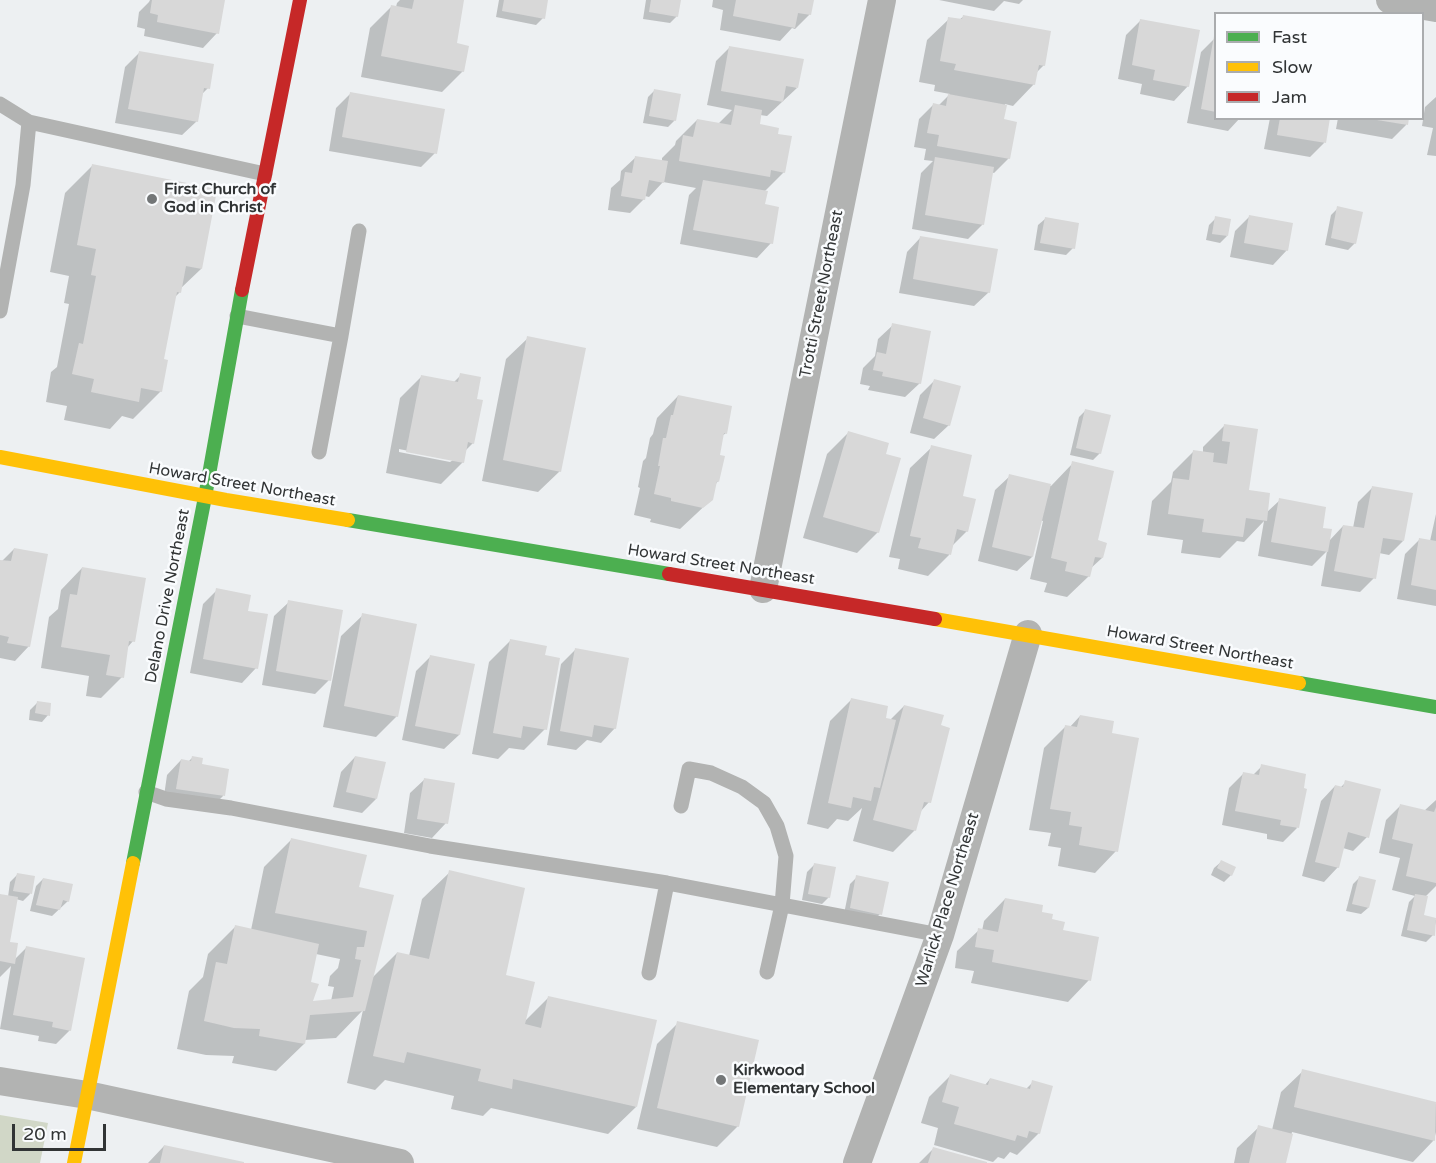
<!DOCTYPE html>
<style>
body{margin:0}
#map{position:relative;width:1436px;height:1163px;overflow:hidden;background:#edf0f2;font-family:"Varela Round",sans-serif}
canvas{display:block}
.legend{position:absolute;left:1214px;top:12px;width:210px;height:108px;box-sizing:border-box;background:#fafcfe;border:2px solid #aaacae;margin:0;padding:8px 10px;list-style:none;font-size:18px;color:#313435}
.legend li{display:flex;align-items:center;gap:12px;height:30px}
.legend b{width:30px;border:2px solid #aaacae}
.scale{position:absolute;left:12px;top:1124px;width:94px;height:27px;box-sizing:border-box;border:3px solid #313435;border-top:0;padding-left:8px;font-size:18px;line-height:21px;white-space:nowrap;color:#313435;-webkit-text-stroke:4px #fafcfe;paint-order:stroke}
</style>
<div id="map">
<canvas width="1436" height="1163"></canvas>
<ul class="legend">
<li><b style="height:8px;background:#4caf50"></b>Fast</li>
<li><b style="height:8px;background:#ffc107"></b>Slow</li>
<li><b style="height:8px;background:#c62828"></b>Jam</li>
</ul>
<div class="scale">20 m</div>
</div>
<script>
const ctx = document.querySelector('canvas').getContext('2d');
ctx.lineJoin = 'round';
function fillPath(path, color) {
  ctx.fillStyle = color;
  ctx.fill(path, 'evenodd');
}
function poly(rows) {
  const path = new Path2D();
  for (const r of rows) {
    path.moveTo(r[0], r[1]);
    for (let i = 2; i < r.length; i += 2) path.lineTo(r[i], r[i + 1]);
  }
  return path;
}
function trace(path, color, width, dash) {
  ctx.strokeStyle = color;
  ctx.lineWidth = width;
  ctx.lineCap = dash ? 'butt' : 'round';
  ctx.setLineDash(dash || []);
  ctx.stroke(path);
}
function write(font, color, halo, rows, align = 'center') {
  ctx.font = font + ' "Varela Round",sans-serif';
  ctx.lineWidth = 5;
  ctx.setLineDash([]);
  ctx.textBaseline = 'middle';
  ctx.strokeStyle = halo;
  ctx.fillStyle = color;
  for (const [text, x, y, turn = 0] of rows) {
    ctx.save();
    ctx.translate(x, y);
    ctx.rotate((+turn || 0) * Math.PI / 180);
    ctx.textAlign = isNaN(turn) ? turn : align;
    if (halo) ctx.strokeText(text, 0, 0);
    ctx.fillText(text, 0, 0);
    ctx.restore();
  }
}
fillPath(poly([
 [0,1115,48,1123,40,1163,0,1163]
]), '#d1d7c7');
fillPath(poly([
 [150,0,224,0,217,33,203,48,144,36,145,29,137,27,139,12,149,2],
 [400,0,463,0,455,45,463,71,442,92,361,77,370,28,392,6,396,7,397,3],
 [499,0,546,0,543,18,536,25,496,17],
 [646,0,680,0,677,16,670,23,643,19],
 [713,0,812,0,810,14,795,29,792,28,780,41,720,30,723,10,712,7],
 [939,0,1023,0,1019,4,1004,1,994,11],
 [964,16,1044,65,1036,73,1034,84,1013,106,1005,104,1002,121,1009,158,994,173,991,172,983,224,968,239,912,229,921,173,933,161,924,160,926,149,914,147,919,119,933,105,938,106,950,94,934,91,935,85,919,82,927,40,949,19,959,20],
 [1141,20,1188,86,1174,101,1140,94,1142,84,1118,79,1126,35],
 [1215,38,1216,118,1240,118,1228,131,1187,123,1201,52],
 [730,47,797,88,767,116,760,115,758,125,776,135,784,172,764,192,763,206,771,243,757,258,680,244,689,195,696,188,663,182,649,197,645,196,644,199,630,213,608,210,611,188,620,180,621,171,636,157,662,162,662,158,675,145,676,141,697,120,718,124,732,110,707,105,716,61],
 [140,52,208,88,201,95,197,121,182,135,115,123,125,67],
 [655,90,675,120,668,127,643,123,648,97],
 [351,93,435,153,421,167,329,151,336,108],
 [1436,97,1436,156,1427,155,1433,128,1422,126,1425,107],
 [1270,118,1329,118,1324,143,1310,157,1264,149],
 [1338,118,1407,118,1406,125,1392,139,1336,129],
 [92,166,200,187,203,184,201,269,180,289,180,292,174,298,162,360,161,391,133,419,122,416,110,429,64,420,67,406,46,402,51,372,57,367,69,304,64,303,69,276,50,272,65,193],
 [1338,208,1355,243,1348,250,1325,245,1331,215],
 [1249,217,1287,250,1273,265,1230,257,1235,231],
 [1216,218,1227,236,1220,243,1206,240,1209,225],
 [1045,219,1073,248,1066,255,1034,250,1038,225],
 [921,237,989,292,974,306,899,293,907,252],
 [893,325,920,383,905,397,868,390,870,386,860,384,863,368,875,356,878,339],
 [528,338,560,471,538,492,482,481,506,359],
 [461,375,475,400,473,443,465,451,463,462,441,484,386,473,400,398,421,377,453,383],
 [399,449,453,460,450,462,399,452],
 [934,381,949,425,934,439,910,433,920,395],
 [678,396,726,433,722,436,718,456,718,481,715,485,712,499,680,529,650,522,651,519,634,515,640,488,638,487,643,461,646,458,650,438,653,434,657,418],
 [1085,411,1100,453,1093,460,1070,455,1079,417],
 [1225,425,1247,491,1266,513,1280,500,1321,529,1329,541,1343,526,1353,528,1358,502,1372,488,1403,541,1389,555,1379,553,1374,578,1360,592,1321,586,1327,551,1312,566,1258,556,1264,521,1244,542,1237,541,1220,558,1181,553,1183,540,1147,535,1152,501,1171,482,1173,472,1194,451,1203,452,1203,447],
 [848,433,884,455,878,532,857,553,803,538,827,454],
 [932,447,961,497,967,531,951,547,949,555,928,576,898,569,900,559,889,557,910,468],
 [1073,463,1102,558,1090,569,1089,576,1067,597,1044,592,1047,583,1030,579,1043,521,1040,520,1032,557,1017,571,978,561,995,490,1010,476,1051,486],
 [1436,514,1436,606,1397,599,1405,554,1420,539,1430,541],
 [14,549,29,646,15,661,0,658,0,561,2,561],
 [82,568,133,641,127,648,122,677,101,698,86,696,89,676,41,668,49,617,58,609,61,590],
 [217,590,246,612,256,668,242,683,190,673,203,604],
 [289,602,329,680,315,694,262,685,274,616],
 [363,615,397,716,376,737,323,727,341,636],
 [510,641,544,656,545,729,524,750,509,748,498,759,472,754,489,662],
 [575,650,615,728,601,743,587,740,576,750,547,745,561,664],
 [431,656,473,665,459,735,444,749,402,740,416,671],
 [851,700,885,719,890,720,904,706,939,727,929,802,920,812,915,830,893,852,853,841,862,808,848,821,837,819,828,829,807,824,830,721],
 [37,703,48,715,42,722,29,720,30,710],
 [1080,716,1110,734,1116,851,1095,873,1058,866,1061,848,1048,846,1051,833,1029,830,1044,748,1065,727,1069,728],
 [355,757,376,799,362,813,333,807,341,772],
 [192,758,200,766,227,770,223,796,209,810,163,803,167,775,181,760,188,762],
 [1262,766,1297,828,1283,842,1267,839,1267,834,1222,825,1229,788,1244,773,1253,775],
 [425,779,446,823,432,838,404,833,410,793],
 [1346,782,1367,837,1353,851,1343,848,1338,867,1324,882,1302,876,1321,801,1335,786,1340,788],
 [1436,800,1436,886,1425,897,1422,916,1436,920,1436,921,1433,935,1426,942,1401,936,1409,902,1415,896,1392,890,1400,858,1379,853,1386,820,1400,806,1424,811],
 [292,839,357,888,392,896,371,979,397,953,409,956,422,899,450,872,504,976,524,1022,548,998,636,1107,608,1134,491,1108,483,1116,451,1109,454,1096,385,1080,375,1090,347,1083,363,1010,336,1038,304,1040,304,1044,276,1071,232,1063,234,1056,206,1055,177,1049,189,991,203,977,208,954,236,926,251,930,264,867],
 [316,954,340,959,338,968,330,976,328,986,334,987,331,1001,311,1003,309,983],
 [1221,862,1231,875,1224,882,1211,875,1214,868],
 [814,865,829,897,822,904,802,900,807,872],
 [17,875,33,877,30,894,23,901,16,899,9,943,14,960,26,948,70,1030,56,1044,38,1041,39,1036,0,1029,11,966,0,977,0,896,8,897,10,882],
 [857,877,880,914,873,921,844,914,850,884],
 [1360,877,1368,908,1361,914,1346,911,1353,884],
 [43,879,68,901,52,916,30,911,36,886],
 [1005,899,1040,913,1061,931,1089,980,1068,1002,971,983,974,971,955,968,957,951,979,930,982,931,984,921],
 [678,1023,738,1126,717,1147,637,1129,657,1044],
 [1303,1071,1436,1104,1436,1132,1434,1140,1413,1162,1292,1132,1285,1163,1234,1163,1237,1148,1259,1127,1272,1130,1281,1092],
 [950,1076,985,1085,990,1079,1026,1089,1033,1082,1039,1133,1017,1155,1010,1152,1004,1159,998,1157,993,1162,934,1145,938,1128,921,1123,929,1097],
 [164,1146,241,1163,148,1163],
 [933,1149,984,1163,919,1163]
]), '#0003');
fillPath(poly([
 [152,0,225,0,219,34,157,22,158,15,150,13],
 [414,0,464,0,457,43,469,46,464,72,381,56,391,5,412,9],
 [504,0,548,0,545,19,502,11],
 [651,0,681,0,678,17,649,12],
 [736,0,814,0,811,15,798,13,795,28,733,16],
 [963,15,1051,31,1045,66,1039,65,1035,85,954,70,956,64,940,61,948,17,962,19],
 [1140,19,1200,30,1189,87,1153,80,1155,70,1132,65],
 [1214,36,1216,36,1216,112,1201,109],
 [729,46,804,59,798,88,786,86,783,102,721,91],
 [139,51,214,64,210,89,204,88,198,122,128,109],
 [654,89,681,94,676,121,649,116],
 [350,92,445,109,437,154,342,137],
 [948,94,1007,105,1004,119,1017,122,1010,159,937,146,939,135,927,133,933,103,946,106],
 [735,105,762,110,760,124,779,128,778,134,792,136,785,173,771,170,770,177,679,161,683,135,693,137,697,119,731,125],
 [1280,118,1330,118,1326,143,1277,135],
 [1377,118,1409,118,1408,125,1377,120],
 [635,156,668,161,664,183,649,180,645,200,621,196,625,172,632,173],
 [935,157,994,167,984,225,925,215],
 [92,164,202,186,202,183,218,185,202,269,186,266,181,293,177,292,164,359,168,360,162,392,141,388,139,402,91,392,94,379,72,374,79,343,83,344,96,276,91,275,96,249,77,245],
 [703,180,768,191,765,204,779,207,773,244,693,230],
 [1337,206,1363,212,1356,244,1331,238],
 [1249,215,1293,223,1288,251,1244,243],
 [1215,216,1231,219,1228,236,1212,234],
 [1045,217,1079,223,1075,249,1040,243],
 [920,236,998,249,990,293,913,279],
 [892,323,931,331,921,384,882,376,883,372,873,370,877,352,886,354],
 [527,336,586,348,561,472,503,460],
 [460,373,481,377,477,399,483,400,474,444,468,442,464,463,406,452,421,375,458,382],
 [934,379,961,386,950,426,923,418],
 [678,395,732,406,727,434,724,433,720,455,725,456,719,482,717,481,713,500,703,508,671,501,671,498,654,494,660,466,658,466,663,438,666,438,671,415,673,415],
 [1085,409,1111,415,1101,454,1076,448],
 [1224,424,1258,429,1249,490,1270,493,1267,521,1246,518,1243,537,1202,532,1204,519,1168,514,1173,478,1189,480,1193,450,1214,453,1213,462,1227,464,1230,442,1222,441],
 [848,431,889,443,886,454,901,458,879,533,823,517],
 [931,445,972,455,963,496,976,499,968,532,957,529,951,555,918,548,921,538,910,536],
 [1072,461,1114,471,1098,540,1107,543,1103,558,1095,557,1090,577,1065,571,1067,562,1051,558],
 [1009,474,1051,484,1033,557,992,547],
 [1372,486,1413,493,1404,541,1383,538,1376,579,1334,571,1343,525,1364,528],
 [1279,498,1326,507,1323,528,1332,529,1328,552,1271,542],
 [1419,538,1436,541,1436,590,1411,585],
 [14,548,48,554,30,647,7,643,9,637,0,635,0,560,11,561],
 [82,567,146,578,135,642,129,641,124,678,106,675,110,655,61,647,70,594,77,595],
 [216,588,251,595,248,611,268,614,258,669,203,659],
 [288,600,343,610,331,681,276,671],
 [362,613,417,624,398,717,344,706],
 [510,639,547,646,545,655,560,658,547,730,523,726,521,738,493,733],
 [575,648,629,658,616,729,594,725,592,737,560,731],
 [430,655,475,664,460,735,415,726],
 [851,698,888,706,886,718,896,720,880,788,874,787,871,801,853,797,851,808,828,803],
 [37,701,51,703,50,716,35,713],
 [904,705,944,715,941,725,950,728,931,803,924,802,916,831,873,820],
 [1080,715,1114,721,1112,733,1139,738,1118,852,1079,845,1082,827,1069,825,1071,812,1050,809,1065,725,1077,727],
 [192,756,203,758,202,764,229,769,225,796,176,789,181,759,191,761],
 [355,756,386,762,377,799,346,792],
 [1261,764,1306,774,1304,788,1307,789,1299,828,1280,825,1281,820,1235,811,1243,772,1259,775],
 [424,778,455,783,448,824,417,819],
 [1345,780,1381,789,1369,838,1348,832,1339,868,1315,862,1335,785,1343,787],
 [1400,804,1434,812,1436,807,1436,883,1406,876,1413,844,1392,839],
 [291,838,367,855,359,887,394,895,365,1011,310,1015,305,1044,259,1036,260,1029,234,1028,204,1021,216,962,227,964,235,925,319,944,311,982,319,984,313,1001,353,997,361,960,355,959,357,947,364,947,367,931,275,913],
 [1221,860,1236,867,1232,876,1217,868],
 [814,863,836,867,830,898,808,894],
 [449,870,525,888,506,975,535,982,525,1024,541,1028,548,996,657,1020,637,1107,513,1079,512,1089,478,1081,481,1069,407,1052,404,1063,373,1056,397,952,429,959],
 [17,873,35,876,32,894,13,891],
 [856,875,889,882,882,915,850,908],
 [1359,876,1376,880,1369,908,1352,904],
 [43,878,73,884,69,902,63,900,60,910,36,905],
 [0,894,18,897,10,942,18,943,15,964,0,961],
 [1415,894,1428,896,1424,915,1436,918,1435,936,1407,930],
 [1005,898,1043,905,1042,912,1053,914,1052,919,1065,922,1063,930,1099,937,1091,981,992,962,994,950,975,947,978,928,998,932],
 [26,946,85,958,71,1031,52,1027,53,1022,13,1015],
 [677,1021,759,1040,739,1127,657,1108],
 [1302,1069,1436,1102,1435,1141,1294,1107],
 [950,1074,988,1085,990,1078,1030,1089,1032,1080,1053,1086,1040,1134,1029,1131,1027,1138,1017,1135,1015,1141,954,1124,959,1107,942,1102],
 [1258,1125,1293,1134,1286,1163,1249,1163],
 [164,1145,244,1162,244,1163,160,1163],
 [933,1147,987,1162,987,1163,928,1163]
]), '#d8d8d8');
trace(poly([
 [0,104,29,122,265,174],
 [0,311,23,185,29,122],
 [237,316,341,336,319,452],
 [341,336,359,231],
 [146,792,166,799,231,808,430,846,667,883,940,935],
 [681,806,689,769,711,773,742,787,764,803,777,826,786,856,782,905,767,972],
 [649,973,667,883]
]), '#b2b3b2', 15);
trace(poly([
 [1390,0,1436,8],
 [763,589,882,0],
 [0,1081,87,1095,400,1163],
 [857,1163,940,935,1028,634]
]), '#b2b3b2', 28);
trace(poly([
 [348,520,669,574],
 [1299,683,1436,707],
 [133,863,205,497,242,290]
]), '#4caf50', 14);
trace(poly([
 [0,457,226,500,348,520],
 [935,619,1299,683],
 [74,1163,133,863]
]), '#ffc107', 14);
trace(poly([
 [242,290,300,0],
 [669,574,935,619]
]), '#c62828', 14);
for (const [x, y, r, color] of [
 [152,199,6,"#737677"],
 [721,1080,6,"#737677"]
]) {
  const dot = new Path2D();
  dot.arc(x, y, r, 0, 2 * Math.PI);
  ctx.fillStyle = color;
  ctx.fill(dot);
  trace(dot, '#fafcfe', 2);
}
write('bold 16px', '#313435', '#fafcfe', [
 ["First Church of",164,190],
 ["God in Christ",164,208],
 ["Kirkwood",733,1071],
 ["Elementary School",733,1089]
], 'left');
write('16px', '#313435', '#fafcfe', [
 ["Trotti Street Northeast",822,294,-79],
 ["Howard Street Northeast",242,485,10],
 ["Howard Street Northeast",721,565,9],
 ["Delano Drive Northeast",168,596,-79],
 ["Howard Street Northeast",1200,648,10],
 ["Warlick Place Northeast",948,900,-73]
]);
</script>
